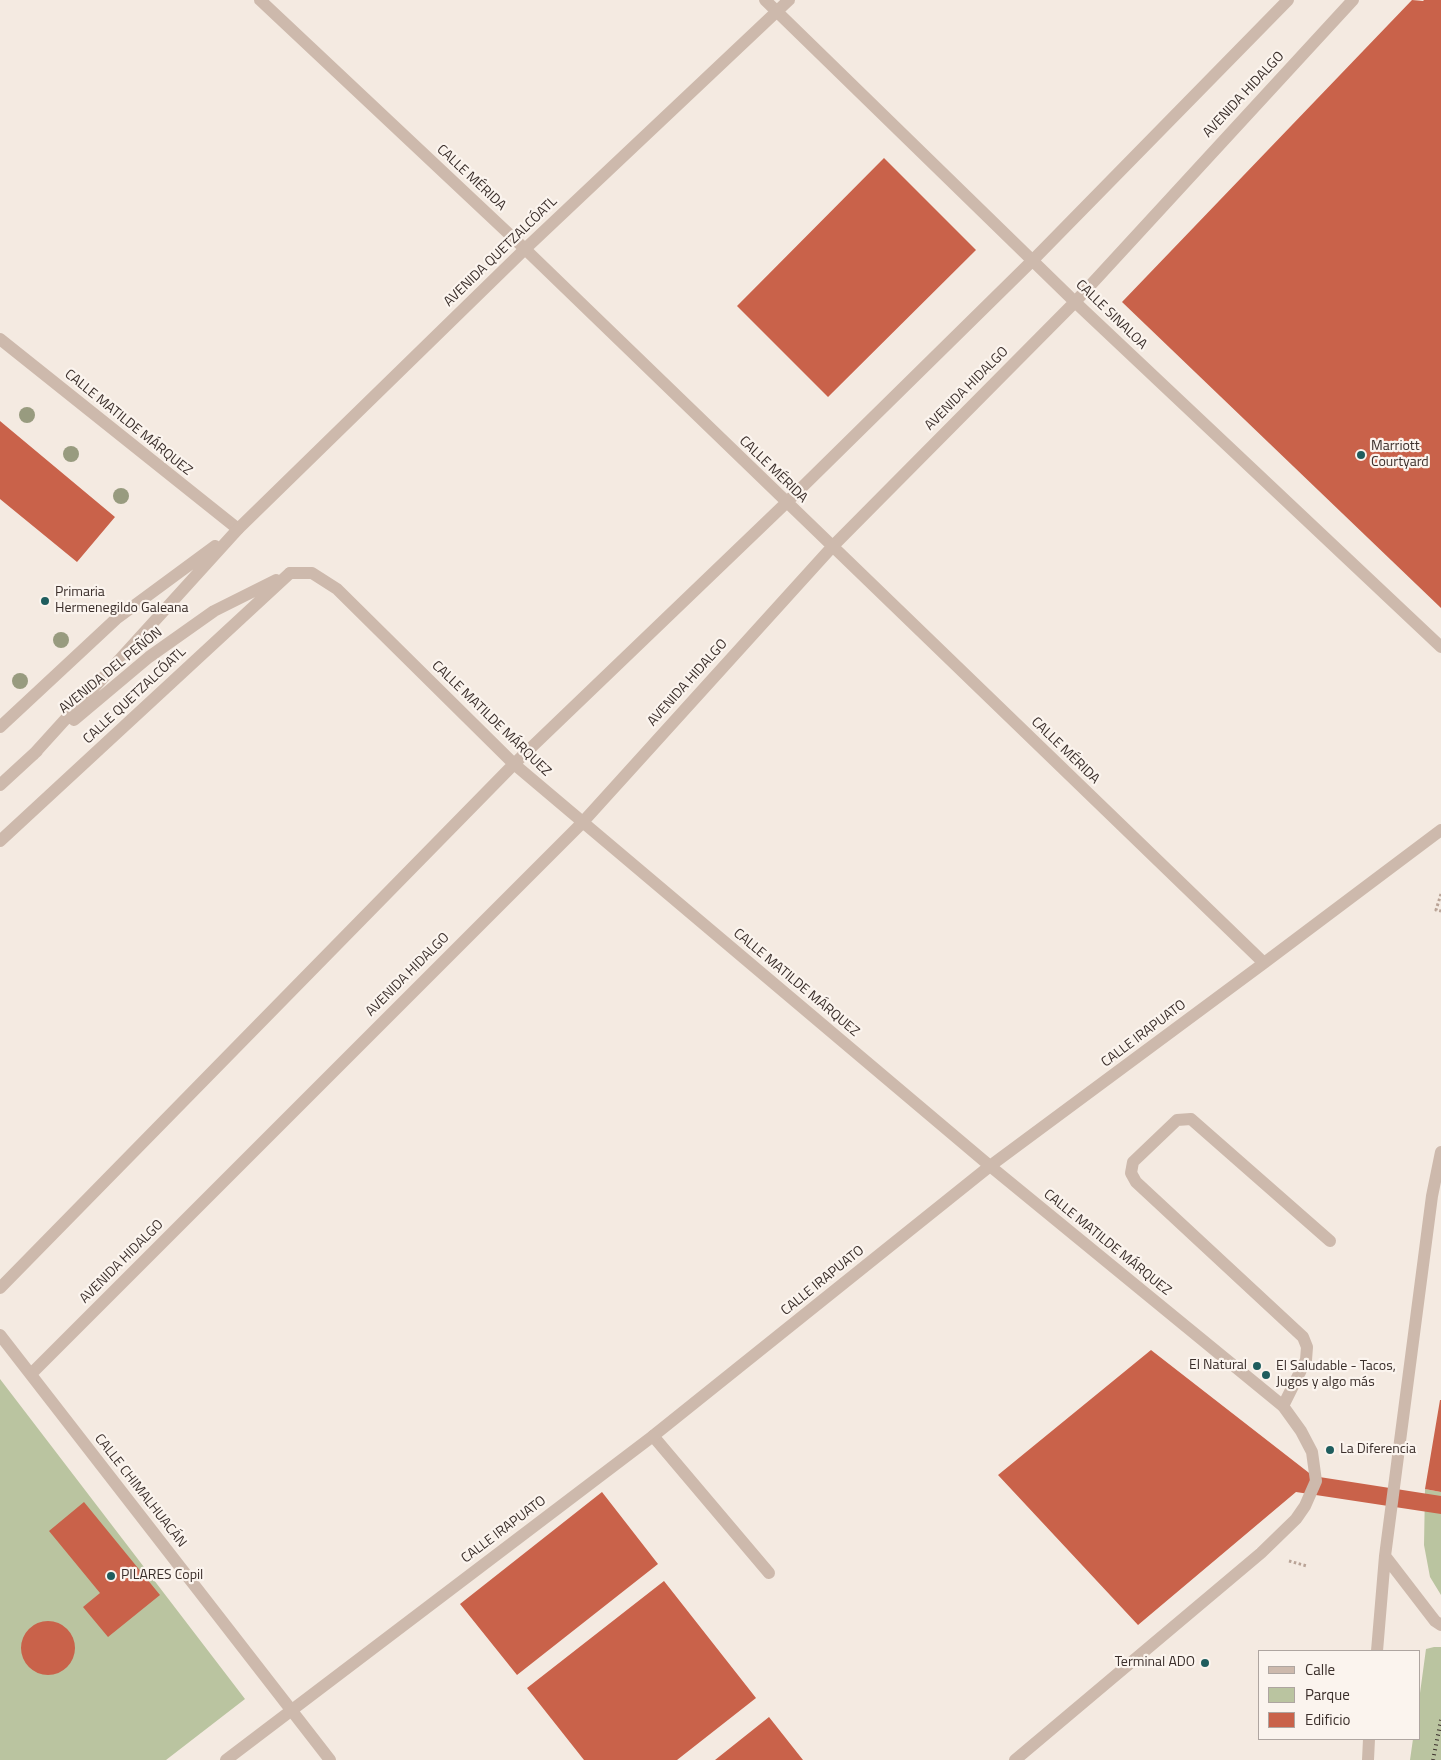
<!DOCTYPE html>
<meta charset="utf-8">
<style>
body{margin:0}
#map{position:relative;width:1441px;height:1760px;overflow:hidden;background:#f4eae1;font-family:"Titillium Web",sans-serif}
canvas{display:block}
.legend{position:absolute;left:1258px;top:1650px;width:162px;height:90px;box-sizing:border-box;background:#fbf4ee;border:1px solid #aea5a0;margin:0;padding:6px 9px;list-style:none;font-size:15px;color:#3b2f2b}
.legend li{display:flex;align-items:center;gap:10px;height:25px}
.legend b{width:25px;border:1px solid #aea5a0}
</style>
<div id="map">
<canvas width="1441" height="1760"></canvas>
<ul class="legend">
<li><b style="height:6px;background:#cdb9ac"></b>Calle</li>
<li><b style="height:14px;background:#bac4a0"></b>Parque</li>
<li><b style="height:14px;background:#c9624a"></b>Edificio</li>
</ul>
</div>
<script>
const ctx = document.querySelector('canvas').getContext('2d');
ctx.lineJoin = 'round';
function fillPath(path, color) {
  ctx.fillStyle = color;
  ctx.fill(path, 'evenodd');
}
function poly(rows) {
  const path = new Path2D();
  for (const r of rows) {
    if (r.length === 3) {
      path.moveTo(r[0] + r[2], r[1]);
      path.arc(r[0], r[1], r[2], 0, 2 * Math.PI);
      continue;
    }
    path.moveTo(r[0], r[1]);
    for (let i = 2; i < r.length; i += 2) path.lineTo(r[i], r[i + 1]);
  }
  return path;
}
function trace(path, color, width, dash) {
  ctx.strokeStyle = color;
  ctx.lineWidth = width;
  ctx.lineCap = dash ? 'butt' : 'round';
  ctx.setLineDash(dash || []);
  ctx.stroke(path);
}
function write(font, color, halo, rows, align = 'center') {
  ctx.font = font + ' "Titillium Web",sans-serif';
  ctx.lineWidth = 4.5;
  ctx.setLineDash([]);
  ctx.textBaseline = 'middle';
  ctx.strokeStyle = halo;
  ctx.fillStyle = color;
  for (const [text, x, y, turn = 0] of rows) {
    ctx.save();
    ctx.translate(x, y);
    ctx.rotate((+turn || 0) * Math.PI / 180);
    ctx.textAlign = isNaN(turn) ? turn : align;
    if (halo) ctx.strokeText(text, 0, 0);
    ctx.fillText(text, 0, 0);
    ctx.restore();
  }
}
fillPath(poly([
 [0,1379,245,1699,166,1760,0,1760],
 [1425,1489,1441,1492,1441,1595,1430,1577,1424,1545],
 [1434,1647,1441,1647,1441,1760,1410,1760,1413,1739,1420,1739,1420,1693,1426,1649]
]), '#bac4a0');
fillPath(poly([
 [1412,0,1423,1,1424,0,1441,0,1441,608,1122,302],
 [884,158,976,250,828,397,737,306],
 [0,421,115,517,77,562,0,499],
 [1151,1350,1313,1476,1441,1496,1441,1514,1296,1492,1138,1625,998,1475],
 [1440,1400,1441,1400,1441,1492,1425,1489],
 [602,1492,658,1564,517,1675,460,1604],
 [84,1502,160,1595,108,1637,83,1607,100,1593,49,1531],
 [664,1581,756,1698,677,1760,584,1760,527,1688],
 [48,1648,27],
 [769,1717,803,1760,715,1760]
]), '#c9624a');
trace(poly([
 [1441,894,1436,910,1441,911],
 [1289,1561,1307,1566]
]), '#b9a396', 3, [2.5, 2.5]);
trace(poly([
 [1283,1406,1306,1360,1307,1347,1303,1337,1136,1182,1131,1173,1133,1162,1177,1120,1191,1119,1330,1241],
 [653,1436,769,1573]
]), '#cdb9ac', 12);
trace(poly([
 [260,0,525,249,1264,963],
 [765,0,1075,302,1441,647],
 [0,339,238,529],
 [290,573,312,573,337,589,514,764,990,1166,1283,1406,1301,1431,1312,1452,1316,1481,1305,1506,1296,1519,1261,1553,1015,1760],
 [0,1288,514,764,786,503,1033,260,1288,0],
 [0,1335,330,1760],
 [31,1374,582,823,832,547,1075,302,1353,0],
 [226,1760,653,1436,990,1166,1264,963,1441,830]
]), '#cdb9ac', 12);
trace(poly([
 [74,720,149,657,214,611,276,580],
 [0,727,116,619,215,546],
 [33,755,238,529,525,249,789,0],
 [0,785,37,751],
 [0,841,290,573],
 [1385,1556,1435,1621,1441,1625],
 [1377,1651,1385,1556,1432,1196,1441,1152],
 [1368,1760,1369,1739]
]), '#cdb9ac', 12);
trace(poly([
 [1433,1760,1441,1720]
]), '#3b2f2b', 4, [1, 4]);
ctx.fillStyle = '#989b7f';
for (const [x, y] of [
 [27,415],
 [71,454],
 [121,496],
 [61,640],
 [20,681]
]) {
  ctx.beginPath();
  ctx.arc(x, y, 8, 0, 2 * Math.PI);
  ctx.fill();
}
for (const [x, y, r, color] of [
 [1361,455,5,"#1f5d5e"],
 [45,601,5,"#1f5d5e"],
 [1257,1366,5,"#1f5d5e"],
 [1266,1375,5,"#1f5d5e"],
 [1330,1450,5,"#1f5d5e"],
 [111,1576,5,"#1f5d5e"],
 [1205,1663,5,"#1f5d5e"]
]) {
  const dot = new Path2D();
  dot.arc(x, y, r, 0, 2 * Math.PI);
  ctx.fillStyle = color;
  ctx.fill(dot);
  trace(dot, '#fbf4ee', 2);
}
write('14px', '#3b2f2b', '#fbf4ee', [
 ["AVENIDA HIDALGO",1244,95,-47],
 ["CALLE MÉRIDA",471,178,43],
 ["AVENIDA QUETZALCÓATL",501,252,-44],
 ["CALLE SINALOA",1111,315,44],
 ["AVENIDA HIDALGO",967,389,-45],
 ["CALLE MATILDE MÁRQUEZ",128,423,39],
 ["CALLE MÉRIDA",773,470,44],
 ["AVENIDA DEL PEÑÓN",111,671,-39],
 ["AVENIDA HIDALGO",688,683,-48],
 ["CALLE QUETZALCÓATL",135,696,-43],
 ["CALLE MATILDE MÁRQUEZ",491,719,44],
 ["CALLE MÉRIDA",1065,751,44],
 ["AVENIDA HIDALGO",408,975,-45],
 ["CALLE MATILDE MÁRQUEZ",796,983,40],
 ["CALLE IRAPUATO",1144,1034,-37],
 ["CALLE MATILDE MÁRQUEZ",1107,1243,39],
 ["AVENIDA HIDALGO",122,1262,-45],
 ["CALLE IRAPUATO",823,1281,-39],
 ["CALLE CHIMALHUACÁN",140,1491,52],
 ["CALLE IRAPUATO",504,1530,-37]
]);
write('14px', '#3b2f2b', '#fbf4ee', [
 ["Marriott",1371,447],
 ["Courtyard",1371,463],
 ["Primaria",55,593],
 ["Hermenegildo Galeana",55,609],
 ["El Natural",1247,1366,"right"],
 ["El Saludable - Tacos,",1276,1367],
 ["Jugos y algo más",1276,1383],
 ["La Diferencia",1340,1450],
 ["PILARES Copil",121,1576],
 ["Terminal ADO",1195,1663,"right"]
], 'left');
</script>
